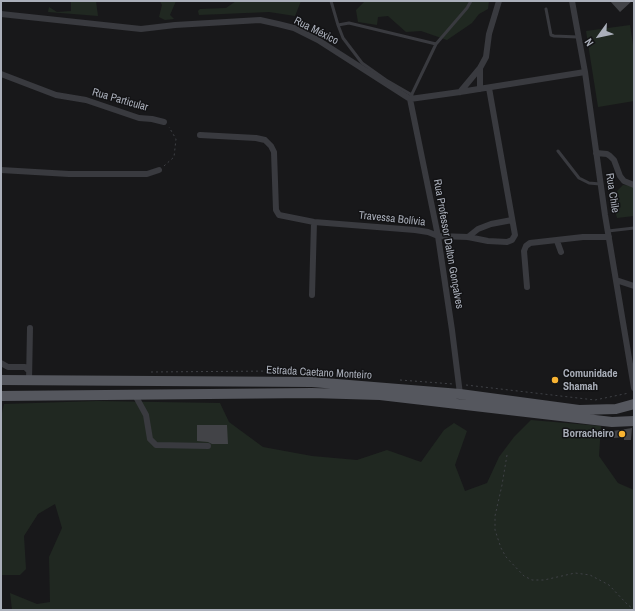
<!DOCTYPE html>
<meta charset="utf-8">
<style>
body{margin:0}
#map{position:relative;width:635px;height:611px;overflow:hidden;background:#18181a;font-family:"Archivo Narrow",sans-serif}
canvas{display:block}
.frame{position:absolute;inset:0;border:2px solid #aaafba;pointer-events:none}
.north{position:absolute;left:579px;top:16px;width:40px;height:40px;-webkit-text-stroke:3px #131315;paint-order:stroke;rotate:237deg;font-size:11px;font-weight:700;line-height:16px;text-align:center;color:#aaafba}
.north::after{content:'';display:block;margin:auto;width:14px;height:18px;background:#aaafba;clip-path:polygon(50% 0,100% 100%,50% 72%,0 100%)}
</style>
<div id="map">
<canvas width="635" height="611"></canvas>
<div class="frame"></div>
<div class="north">N</div>
</div>
<script>
const ctx = document.querySelector('canvas').getContext('2d');
ctx.lineJoin = 'round';
function fillPath(path, color) {
  ctx.fillStyle = color;
  ctx.fill(path, 'evenodd');
}
function poly(rows) {
  const path = new Path2D();
  for (const r of rows) {
    path.moveTo(r[0], r[1]);
    for (let i = 2; i < r.length; i += 2) path.lineTo(r[i], r[i + 1]);
  }
  return path;
}
function trace(path, color, width, dash) {
  ctx.strokeStyle = color;
  ctx.lineWidth = width;
  ctx.lineCap = dash ? 'butt' : 'round';
  ctx.setLineDash(dash || []);
  ctx.stroke(path);
}
function write(font, color, halo, rows, align = 'center') {
  ctx.font = font + ' "Archivo Narrow",sans-serif';
  ctx.lineWidth = 3;
  ctx.setLineDash([]);
  ctx.textBaseline = 'middle';
  ctx.strokeStyle = halo;
  ctx.fillStyle = color;
  for (const [text, x, y, turn = 0] of rows) {
    ctx.save();
    ctx.translate(x, y);
    ctx.rotate((+turn || 0) * Math.PI / 180);
    ctx.textAlign = isNaN(turn) ? turn : align;
    if (halo) ctx.strokeText(text, 0, 0);
    ctx.fillText(text, 0, 0);
    ctx.restore();
  }
}
fillPath(poly([
 [71,1,96,1,98,16,48,12,49,7,57,12,71,11],
 [160,1,176,1,170,15,174,19,165,20,159,17,162,5],
 [236,1,301,1,295,16,269,12,199,15,198,11,200,9,226,8],
 [365,1,489,1,488,9,479,14,472,23,447,40,421,31,406,32,388,16,378,17,377,25,358,22,356,10],
 [630,25,634,51,634,101,598,107,586,31],
 [623,185,634,186,634,216,617,218,611,197],
 [97,401,220,403,229,422,263,447,312,456,357,460,387,450,421,462,444,430,454,423,467,431,455,465,465,491,487,483,499,457,514,437,531,420,601,426,599,456,618,483,634,490,634,610,12,610,10,593,37,604,50,602,49,557,62,528,55,504,38,514,24,536,26,569,20,575,1,575,1,417,4,404]
]), '#202821');
fillPath(poly([
 [610,1,632,1,620,12],
 [197,425,227,425,228,444,212,444,208,442,197,441],
 [632,428,631,440,624,440,624,437,614,438,613,431]
]), '#424347');
trace(poly([
 [164,166,174,157,176,139,169,127],
 [151,372,275,371,301,373],
 [400,380,453,384],
 [466,385,595,400,629,393],
 [507,455,502,485,495,516,495,530,501,548,506,557,524,576,532,580,544,580,575,573,590,575,609,585,626,603,634,610]
]), '#3f4146', 1, [2, 3]);
trace(poly([
 [331,1,338,25,343,38,362,63,386,80,412,95],
 [546,9,551,35,554,36,578,37],
 [338,25,349,23,436,44,467,8,471,1],
 [411,96,436,44],
 [558,151,579,178,589,183,600,184],
 [608,231,634,228]
]), '#393a3f', 3);
trace(poly([
 [572,1,585,72,605,215,634,388],
 [1,14,141,29,175,25,260,20,278,24,294,28,318,40,410,99,460,92,585,72],
 [480,68,480,89],
 [1,74,56,95,86,100,139,118,152,119,164,122],
 [460,92,480,68,486,57,489,34,499,1],
 [410,99,438,236,452,330,460,394],
 [200,135,256,138,265,140,271,146,274,152,276,210,279,215,314,222,415,230,428,232,438,236,468,237,488,241,507,242,512,240,515,235,489,88],
 [596,153,607,154,610,156,614,160,620,176,624,181,634,185],
 [1,170,69,174,147,174,159,170],
 [468,237,478,229,491,224,512,220],
 [557,241,561,252],
 [616,280,634,286],
 [527,287,524,251,526,246,530,243,583,237,609,237],
 [312,295,314,222],
 [1,363,8,367,25,367,29,371],
 [29,381,30,328],
 [135,395,146,415,150,439,156,445,208,446]
]), '#393a3f', 6);
trace(poly([
 [1,380,312,382,460,394,579,410,616,409,634,404],
 [1,396,312,393,380,395,612,422,634,421]
]), '#55575e', 10);
for (const [x, y, r, color] of [
 [555,380,4,"#f8b332"],
 [622,434,4,"#f8b332"]
]) {
  const dot = new Path2D();
  dot.arc(x, y, r, 0, 2 * Math.PI);
  ctx.fillStyle = color;
  ctx.fill(dot);
  trace(dot, '#131315', 1.5);
}
write('11px', '#aaafba', '#131315', [
 ["Rua México",316,31,27],
 ["Rua Particular",120,100,16],
 ["Rua Chile",612,193,81],
 ["Travessa Bolívia",392,219,6],
 ["Rua Professor Dalton Gonçalves",448,244,80],
 ["Estrada Caetano Monteiro",319,373,3]
]);
write('bold 11px', '#aaafba', '#131315', [
 ["Comunidade",563,374],
 ["Shamah",563,387],
 ["Borracheiro",614,434,"right"]
], 'left');
</script>
